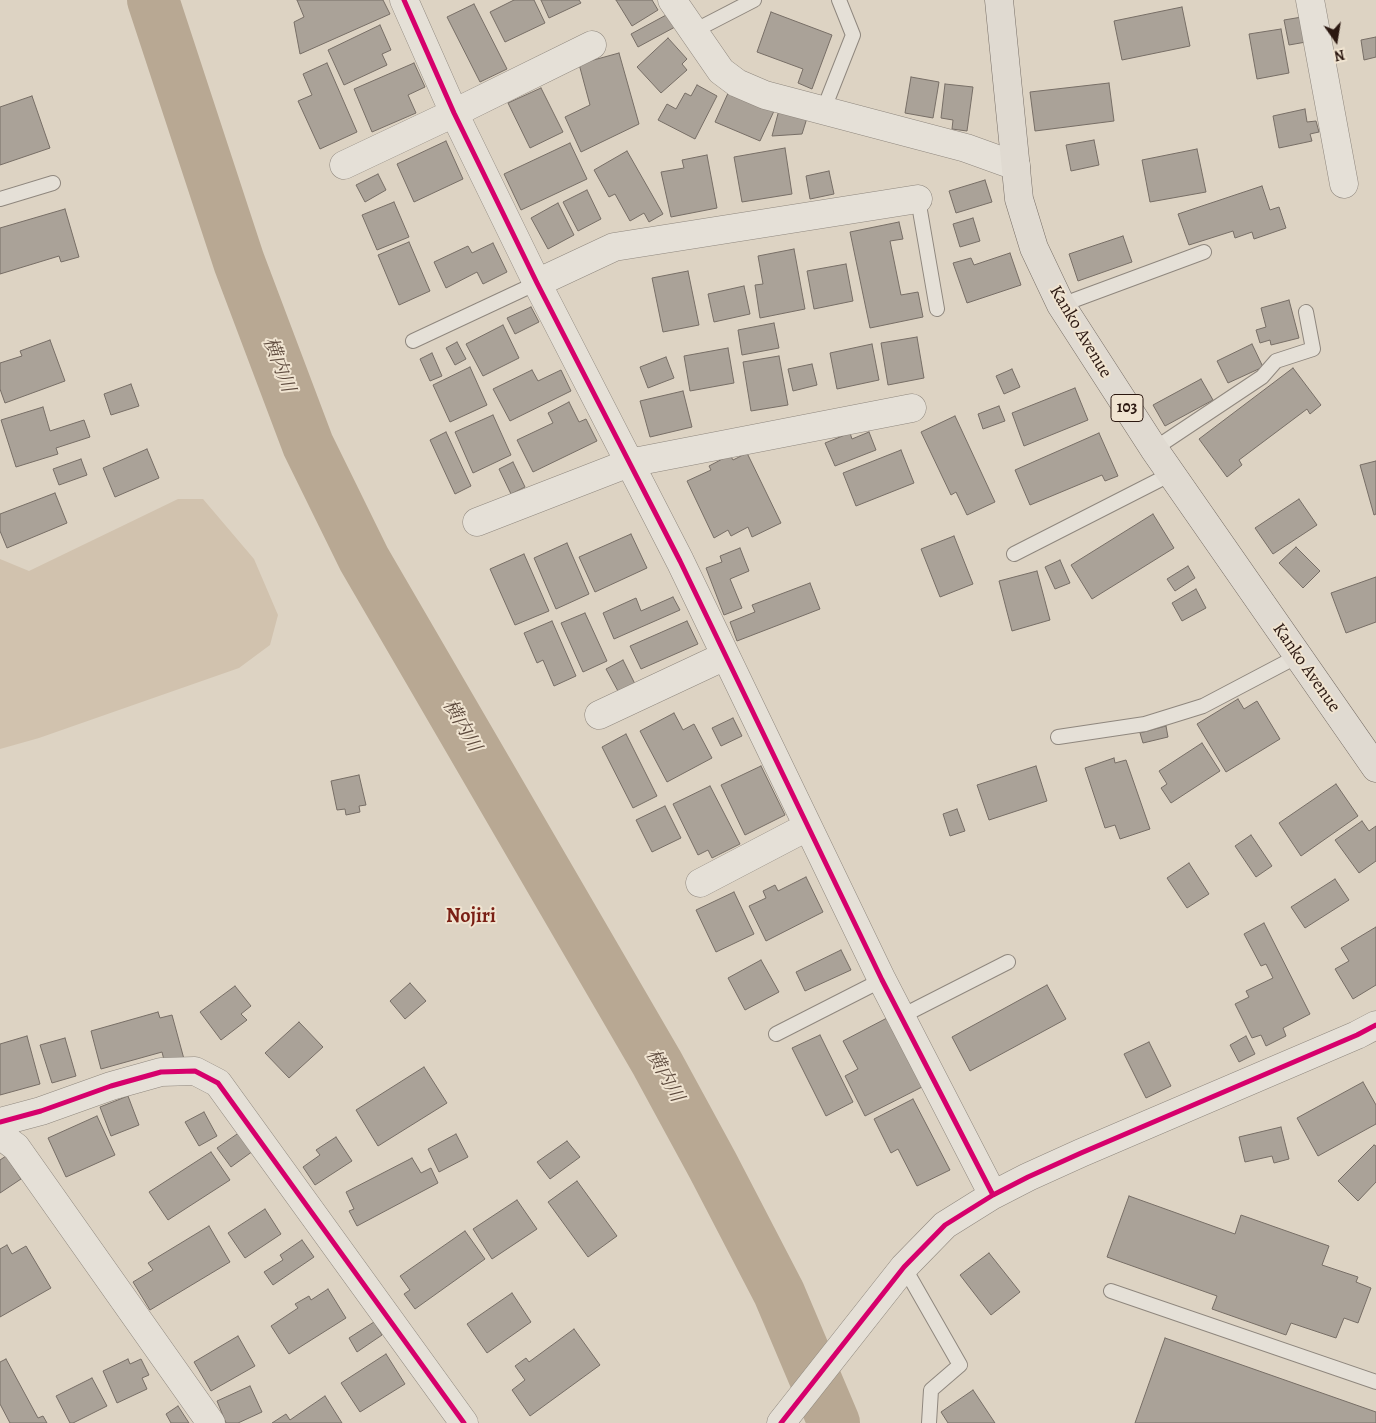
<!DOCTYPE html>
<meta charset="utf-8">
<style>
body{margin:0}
#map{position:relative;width:1376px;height:1423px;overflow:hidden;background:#ddd3c3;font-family:Alegreya,serif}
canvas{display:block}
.north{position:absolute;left:1311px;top:15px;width:50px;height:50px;-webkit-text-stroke:4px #f0e4d1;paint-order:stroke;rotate:167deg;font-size:14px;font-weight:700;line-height:20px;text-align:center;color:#2b1811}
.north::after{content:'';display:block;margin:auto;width:18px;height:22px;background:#2b1811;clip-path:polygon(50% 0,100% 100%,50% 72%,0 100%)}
</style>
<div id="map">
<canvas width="1376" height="1423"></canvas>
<div class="north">N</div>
</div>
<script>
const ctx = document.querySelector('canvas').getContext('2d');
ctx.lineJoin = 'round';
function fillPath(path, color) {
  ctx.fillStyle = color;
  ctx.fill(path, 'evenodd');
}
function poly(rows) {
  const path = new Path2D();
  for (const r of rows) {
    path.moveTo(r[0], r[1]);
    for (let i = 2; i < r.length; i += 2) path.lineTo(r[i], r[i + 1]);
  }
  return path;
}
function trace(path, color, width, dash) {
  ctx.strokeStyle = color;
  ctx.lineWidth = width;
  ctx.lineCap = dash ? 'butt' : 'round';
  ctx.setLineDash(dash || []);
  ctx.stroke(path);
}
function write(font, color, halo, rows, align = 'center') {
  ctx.font = font + ' Alegreya,"Noto Serif JP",serif';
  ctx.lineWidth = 4;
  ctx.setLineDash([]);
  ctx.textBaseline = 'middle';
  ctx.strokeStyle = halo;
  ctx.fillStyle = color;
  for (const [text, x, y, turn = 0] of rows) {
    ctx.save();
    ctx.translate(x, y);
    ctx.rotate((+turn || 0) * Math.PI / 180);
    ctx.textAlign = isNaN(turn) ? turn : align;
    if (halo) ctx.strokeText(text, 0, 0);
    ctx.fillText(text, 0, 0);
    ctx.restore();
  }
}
fillPath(poly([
 [178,499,203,499,254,559,278,615,270,645,239,668,39,738,0,749,0,559,29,571]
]), '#d1c2ae');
trace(poly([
 [153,0,239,262,308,445,364,559,657,1063,713,1166,779,1293,834,1423]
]), '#b8a893', 52);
const building = poly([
 [297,0,383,0,390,14,300,54,294,22,304,17,297,0],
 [514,0,534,0,545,23,505,42,490,12,514,0],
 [541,0,579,0,581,3,549,18,541,0],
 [616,0,652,0,658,10,632,26,616,0],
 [474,4,507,69,480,82,447,17,474,4],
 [1182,7,1190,46,1122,60,1114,21,1182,7],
 [771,12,832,35,812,89,798,83,803,69,757,52,771,12],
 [668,14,675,27,638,47,631,34,668,14],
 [1302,17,1306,42,1289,45,1284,20,1302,17],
 [380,25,391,50,382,54,387,65,344,85,328,50,380,25],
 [1281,29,1289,73,1257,79,1249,34,1281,29],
 [1376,37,1376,57,1364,60,1361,40,1376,37],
 [668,38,687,59,682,64,687,70,661,93,637,67,668,38],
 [619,53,639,124,581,152,565,117,590,105,579,64,619,53],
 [327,63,357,132,320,149,298,101,312,95,303,74,327,63],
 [414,63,425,87,408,95,416,113,372,132,354,89,414,63],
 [911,77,939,82,933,118,905,113,911,77],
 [1109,83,1114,121,1035,131,1030,92,1109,83],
 [945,84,973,87,967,131,952,129,953,120,941,118,945,84],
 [697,85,717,96,695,139,658,120,667,104,676,109,685,93,691,96,697,85],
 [541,88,563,132,530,148,508,103,541,88],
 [729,91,774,111,760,141,715,122,729,91],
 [32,96,50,148,0,165,0,107,32,96],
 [1305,109,1307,122,1316,121,1319,132,1310,134,1312,141,1279,148,1273,116,1305,109],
 [779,110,807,118,802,134,772,136,779,110],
 [1094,140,1099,165,1071,171,1066,145,1094,140],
 [446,141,463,179,414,202,397,164,446,141],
 [570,143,587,179,521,210,504,174,570,143],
 [785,148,792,194,742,202,734,157,785,148],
 [1197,149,1206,192,1150,202,1142,160,1197,149],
 [627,151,663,214,649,222,644,213,630,221,615,194,609,197,594,170,627,151],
 [707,155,717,208,671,217,661,172,684,168,682,160,707,155],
 [829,171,834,194,810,199,806,176,829,171],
 [378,174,386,190,365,202,356,185,378,174],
 [985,180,992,202,956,213,949,191,985,180],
 [1262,186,1270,210,1279,207,1286,228,1254,239,1252,232,1235,238,1233,231,1189,245,1178,214,1262,186],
 [587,190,601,219,578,231,563,202,587,190],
 [394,202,409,237,377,250,362,215,394,202],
 [558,203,574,235,548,249,531,218,558,203],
 [65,209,79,257,61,262,59,256,0,274,0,228,65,209],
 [973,218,980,241,960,247,953,224,973,218],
 [899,222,903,239,890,241,901,295,918,292,923,317,870,328,850,232,899,222],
 [1123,236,1132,262,1078,281,1069,254,1123,236],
 [409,242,430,291,399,305,378,255,409,242],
 [493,243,507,272,483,284,477,272,446,288,434,262,468,246,472,253,493,243],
 [794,249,805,309,760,318,755,285,763,284,758,256,794,249],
 [1010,253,1021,285,967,303,953,263,971,258,974,265,1010,253],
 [846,264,853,301,814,309,807,271,846,264],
 [688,271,699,325,663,332,652,278,688,271],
 [744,286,750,314,714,322,708,294,744,286],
 [1289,300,1299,338,1271,345,1270,340,1260,343,1256,330,1266,327,1261,308,1289,300],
 [531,307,539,322,515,334,507,318,531,307],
 [774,323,779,348,742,355,738,330,774,323],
 [503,325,519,358,483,376,466,344,503,325],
 [917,337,924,378,888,385,881,343,917,337],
 [50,340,65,381,5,403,0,389,0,363,22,356,20,351,50,340],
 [457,342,466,359,455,365,446,348,457,342],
 [872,344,879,380,837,389,830,353,872,344],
 [1252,344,1263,367,1228,383,1217,361,1252,344],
 [728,348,734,383,690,391,684,356,728,348],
 [432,353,442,376,430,381,420,359,432,353],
 [779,356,788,405,751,411,743,362,779,356],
 [666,357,674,378,648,388,640,367,666,357],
 [812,364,817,385,793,391,788,369,812,364],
 [470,367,487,405,450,422,433,385,470,367],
 [1293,368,1321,405,1310,414,1307,409,1239,460,1242,465,1227,477,1199,439,1293,368],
 [1012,369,1020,387,1004,394,996,376,1012,369],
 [532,370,538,381,561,370,571,391,510,421,493,389,532,370],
 [1201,379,1213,400,1165,426,1153,405,1201,379],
 [131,384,139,406,111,415,104,394,131,384],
 [1075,388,1088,420,1024,446,1012,413,1075,388],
 [683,391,692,427,650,437,640,401,683,391],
 [569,402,579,422,586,419,597,441,533,472,517,440,553,423,548,413,569,402],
 [999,406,1005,421,983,429,978,414,999,406],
 [43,407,50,431,84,420,90,437,56,448,58,454,16,467,1,420,43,407],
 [493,415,511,455,473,473,455,432,493,415],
 [955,416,995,502,967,515,956,492,951,495,921,432,955,416],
 [446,432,471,486,455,494,430,440,446,432],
 [869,432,876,450,835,466,825,443,850,433,852,439,869,432],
 [1099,433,1118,476,1105,481,1102,475,1030,505,1015,470,1099,433],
 [147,449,159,478,115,497,103,468,147,449],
 [901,450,914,483,856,506,843,473,901,450],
 [747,453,781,523,752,537,748,527,731,536,728,530,714,538,687,481,711,470,709,466,730,455,733,460,747,453],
 [81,459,87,475,59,485,53,469,81,459],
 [1376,461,1376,514,1374,515,1360,465,1376,461],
 [513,462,525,487,511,494,499,469,513,462],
 [55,493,67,523,7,548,0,531,0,514,55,493],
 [1299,499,1317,525,1273,554,1255,528,1299,499],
 [1153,514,1174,548,1092,599,1071,565,1153,514],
 [631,534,647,568,595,592,579,557,631,534],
 [954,536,973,584,940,597,921,549,954,536],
 [567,543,589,594,556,609,534,558,567,543],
 [1296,547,1320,571,1303,588,1279,563,1296,547],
 [740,548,749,571,730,579,742,608,724,615,706,568,722,562,720,556,740,548],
 [524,554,549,611,515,625,490,569,524,554],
 [1060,560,1070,583,1055,589,1045,567,1060,560],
 [1188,566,1195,578,1175,591,1167,579,1188,566],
 [1037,571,1050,620,1012,631,999,581,1037,571],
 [1376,577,1376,622,1346,633,1331,593,1376,577],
 [810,583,820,609,737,641,730,622,755,612,752,605,810,583],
 [1196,589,1206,608,1182,621,1172,603,1196,589],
 [673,597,680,610,614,639,603,613,636,598,641,611,673,597],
 [585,613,607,661,583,672,561,623,585,613],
 [552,621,576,676,554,686,543,660,537,663,524,633,552,621],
 [687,621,698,644,641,669,630,646,687,621],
 [623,660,635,684,619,693,606,669,623,660],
 [1238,699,1244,709,1257,701,1280,739,1226,772,1197,724,1238,699],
 [674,713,683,730,694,724,712,758,667,782,640,731,674,713],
 [733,718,742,736,721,746,712,728,733,718],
 [1166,726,1168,737,1143,743,1140,733,1166,726],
 [626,734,657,796,633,808,602,747,626,734],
 [1202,743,1220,771,1171,803,1161,788,1167,784,1159,771,1202,743],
 [1114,758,1115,763,1126,760,1150,829,1120,839,1115,825,1105,828,1085,768,1114,758],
 [761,766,785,815,745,835,721,785,761,766],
 [1036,766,1047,801,989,820,977,785,1036,766],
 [359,775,366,805,359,806,360,812,346,815,345,809,337,810,331,781,359,775],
 [1336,784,1358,816,1301,856,1279,823,1336,784],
 [710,786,740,844,712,858,708,850,698,855,673,804,710,786],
 [665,806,681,838,652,852,636,820,665,806],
 [957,809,965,831,950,836,943,814,957,809],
 [1362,821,1369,831,1376,826,1376,861,1359,873,1335,840,1362,821],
 [1251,835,1272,866,1256,877,1235,846,1251,835],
 [1189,863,1209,894,1187,908,1167,878,1189,863],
 [806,877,823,912,766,941,749,906,766,898,763,891,775,885,778,891,806,877],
 [1335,879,1349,900,1305,928,1291,907,1335,879],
 [734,892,754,934,716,952,696,910,734,892],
 [1264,923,1310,1014,1283,1028,1286,1036,1266,1046,1261,1035,1252,1038,1235,1004,1249,997,1246,991,1273,978,1266,964,1261,966,1244,934,1264,923],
 [1376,927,1376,985,1353,999,1335,969,1349,961,1341,948,1376,927],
 [841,950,851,970,805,991,796,972,841,950],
 [761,960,779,992,745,1010,728,978,761,960],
 [410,983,426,1001,405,1019,390,1001,410,983],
 [1047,985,1066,1019,970,1071,952,1037,1047,985],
 [235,986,251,1006,241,1014,247,1020,221,1040,200,1012,235,986],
 [158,1012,160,1018,172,1015,184,1059,165,1064,162,1052,101,1069,91,1031,158,1012],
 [887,1018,922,1087,865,1116,845,1076,858,1069,843,1041,887,1018],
 [299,1022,323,1047,289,1078,265,1053,299,1022],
 [820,1035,853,1102,826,1116,792,1048,820,1035],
 [27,1036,40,1084,0,1095,0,1044,27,1036],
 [1246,1036,1255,1054,1239,1062,1230,1045,1246,1036],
 [65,1038,76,1076,52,1083,40,1045,65,1038],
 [1149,1042,1171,1086,1146,1098,1124,1054,1149,1042],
 [424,1067,447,1103,378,1146,356,1110,424,1067],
 [1363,1082,1376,1105,1376,1124,1318,1156,1297,1118,1363,1082],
 [128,1096,139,1125,111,1136,100,1107,128,1096],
 [913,1099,950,1170,917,1186,898,1149,891,1153,874,1119,913,1099],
 [204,1112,217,1136,199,1146,185,1122,204,1112],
 [97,1116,115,1155,66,1177,48,1138,97,1116],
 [1281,1127,1289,1159,1274,1163,1272,1156,1245,1162,1239,1137,1281,1127],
 [240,1132,253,1151,231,1167,217,1148,240,1132],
 [456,1134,468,1157,439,1172,428,1149,456,1134],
 [336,1137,352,1161,315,1185,303,1167,320,1155,316,1150,336,1137],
 [567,1141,580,1157,550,1179,537,1162,567,1141],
 [1374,1145,1376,1146,1376,1182,1358,1201,1338,1181,1374,1145],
 [211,1152,230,1180,168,1220,149,1192,211,1152],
 [6,1156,21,1179,0,1193,0,1160,6,1156],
 [412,1158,421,1173,431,1168,438,1183,357,1226,349,1211,354,1209,346,1192,412,1158],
 [577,1181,617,1236,588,1257,548,1202,577,1181],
 [1129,1196,1235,1234,1241,1215,1329,1246,1322,1265,1358,1277,1356,1282,1371,1288,1358,1323,1344,1318,1336,1338,1291,1323,1286,1335,1212,1309,1217,1296,1107,1257,1129,1196],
 [517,1200,537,1229,492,1259,473,1229,517,1200],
 [265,1209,281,1234,245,1258,228,1233,265,1209],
 [209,1226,230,1262,150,1310,133,1282,153,1270,148,1263,209,1226],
 [465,1231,485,1259,415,1309,404,1294,410,1290,400,1276,465,1231],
 [302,1240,314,1257,273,1285,264,1272,283,1260,280,1255,302,1240],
 [7,1245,12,1254,26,1246,51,1288,0,1317,0,1249,7,1245],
 [989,1253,1020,1292,991,1315,960,1275,989,1253],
 [328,1289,346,1318,289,1354,271,1326,298,1308,295,1304,309,1296,311,1300,328,1289],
 [512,1293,531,1322,487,1353,467,1324,512,1293],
 [374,1322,382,1335,357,1352,349,1338,374,1322],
 [574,1329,600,1365,530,1416,512,1390,525,1380,515,1366,526,1358,529,1362,574,1329],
 [238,1336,255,1366,211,1391,194,1362,238,1336],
 [1165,1338,1376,1412,1376,1423,1135,1423,1165,1338],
 [386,1354,405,1384,360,1412,341,1383,386,1354],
 [6,1359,38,1418,43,1416,47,1423,10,1423,0,1404,0,1362,6,1359],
 [128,1359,130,1364,141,1359,149,1375,142,1378,147,1389,117,1403,103,1371,128,1359],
 [92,1378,107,1406,73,1423,70,1423,56,1396,92,1378],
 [250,1386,262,1412,238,1423,226,1423,217,1401,250,1386],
 [973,1390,995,1423,948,1423,941,1412,973,1390],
 [325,1396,342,1423,272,1423,286,1414,290,1420,325,1396],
 [178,1406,189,1423,171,1423,166,1414,178,1406]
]);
fillPath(building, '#aaa298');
trace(building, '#776e66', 1);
const service = poly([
 [694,31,754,0],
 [823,111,853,35,839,0],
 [0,199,53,183],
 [918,199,937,309],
 [1061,305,1204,252],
 [413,341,537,283],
 [1154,449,1262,377,1276,361,1313,349,1306,312],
 [1014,554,1171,474],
 [1058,737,1145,724,1203,706,1298,656],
 [900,1017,1008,962],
 [776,1034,882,980],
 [904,1267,960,1365,931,1390,929,1423],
 [1111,1291,1376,1382]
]);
const minor = poly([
 [404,0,454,113,537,283,680,561,882,980,993,1195],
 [672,0,721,71,737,83,765,95,966,148,1016,166],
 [1310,0,1344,184],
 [344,165,454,113,592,45],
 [537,283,614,247,918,199],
 [477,522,629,463,912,408],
 [599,715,725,656],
 [700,883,807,827],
 [0,1122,41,1111,111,1086,161,1072,195,1071,218,1083,464,1423],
 [0,1135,16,1147,211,1423],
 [781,1423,904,1267,945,1225,993,1195,1028,1177,1081,1153,1357,1035,1376,1025]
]);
const trunk = poly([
 [999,0,1019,199,1034,248,1061,305,1154,449,1376,768]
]);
trace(service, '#8f877e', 16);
trace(minor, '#8f877e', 29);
trace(trunk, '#776e66', 29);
trace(service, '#e5e0d7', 14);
trace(minor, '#e5e0d7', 28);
trace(trunk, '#e0dad1', 28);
trace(poly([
 [404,0,454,113,537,283,680,561,882,980,993,1195],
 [0,1122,41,1111,111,1086,161,1072,195,1071,218,1083,464,1423],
 [781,1423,904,1267,945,1225,993,1195,1028,1177,1081,1153,1357,1035,1376,1025]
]), '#d6006c', 5);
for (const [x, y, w] of [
 [1127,408,32]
]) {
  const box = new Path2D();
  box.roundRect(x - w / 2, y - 13.5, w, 27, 4);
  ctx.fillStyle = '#f0e4d1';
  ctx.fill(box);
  trace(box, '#2b1811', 1);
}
write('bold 16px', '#2b1811', null, [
 ["103",1127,408]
]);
write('18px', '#2b1811', '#f0e4d1', [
 ["Kanko Avenue",1080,332,59],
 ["Kanko Avenue",1306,668,55]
]);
write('italic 19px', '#5d4a3d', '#f0e4d1', [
 ["横内川",278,365,69],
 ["横内川",461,726,60],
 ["横内川",664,1076,61]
]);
write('bold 20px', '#7a1f14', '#f0e4d1', [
 ["Nojiri",471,917]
]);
</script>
